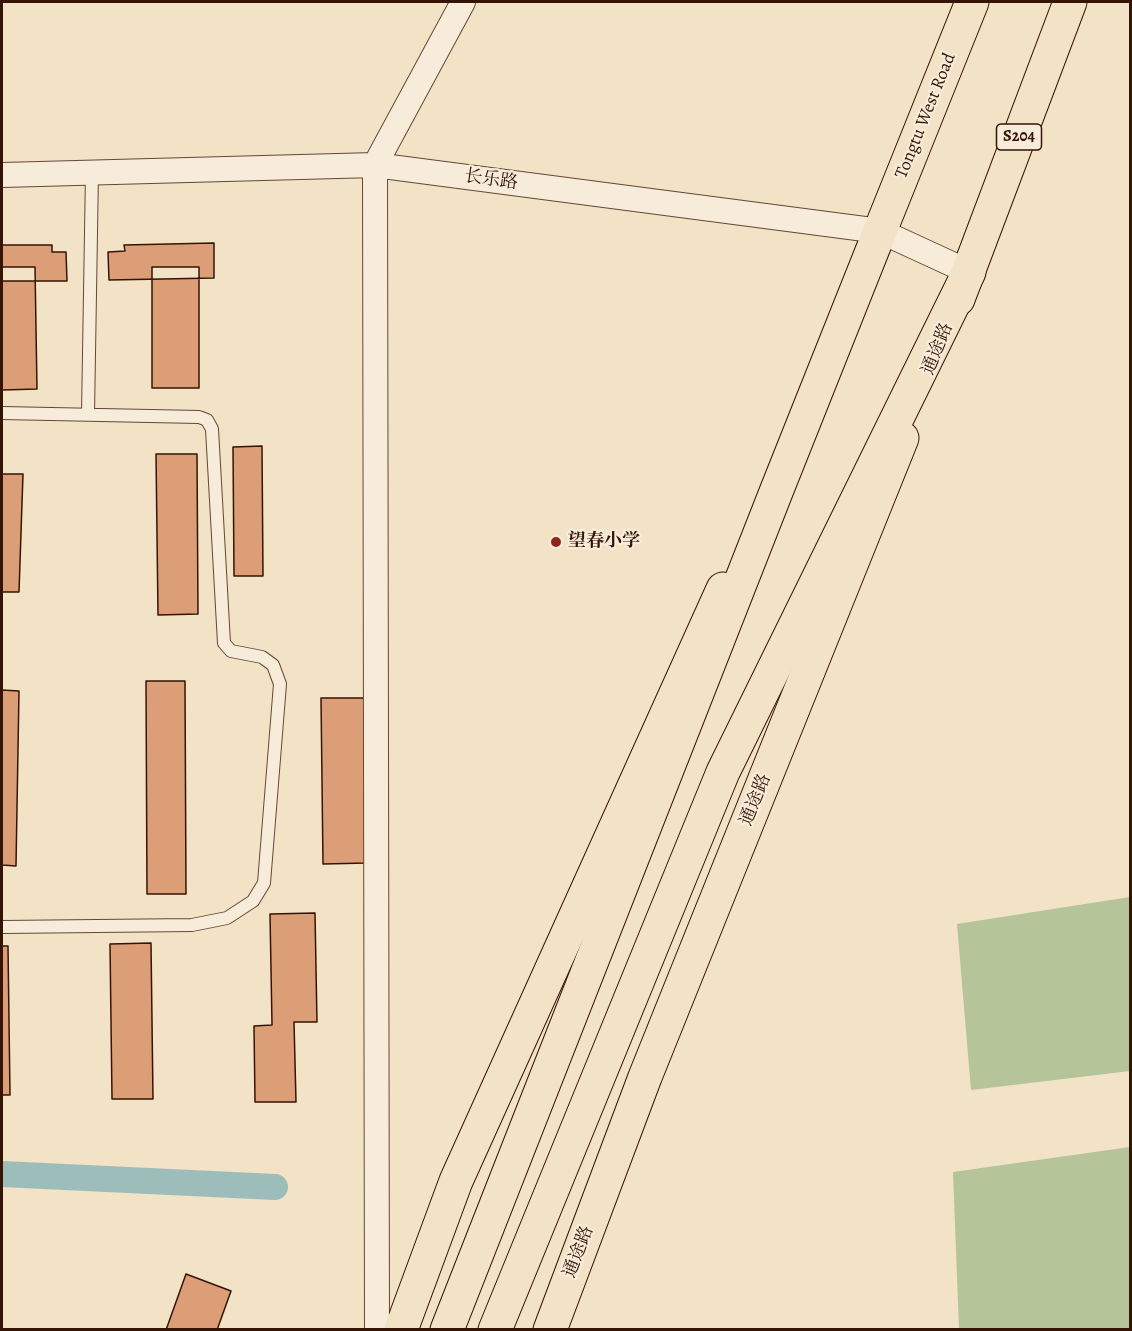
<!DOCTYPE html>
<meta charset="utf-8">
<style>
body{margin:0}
#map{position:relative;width:1132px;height:1331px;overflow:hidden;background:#f2e2c6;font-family:Alegreya,serif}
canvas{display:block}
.frame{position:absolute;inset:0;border:3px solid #351405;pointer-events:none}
</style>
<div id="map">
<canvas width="1132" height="1331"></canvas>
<div class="frame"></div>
</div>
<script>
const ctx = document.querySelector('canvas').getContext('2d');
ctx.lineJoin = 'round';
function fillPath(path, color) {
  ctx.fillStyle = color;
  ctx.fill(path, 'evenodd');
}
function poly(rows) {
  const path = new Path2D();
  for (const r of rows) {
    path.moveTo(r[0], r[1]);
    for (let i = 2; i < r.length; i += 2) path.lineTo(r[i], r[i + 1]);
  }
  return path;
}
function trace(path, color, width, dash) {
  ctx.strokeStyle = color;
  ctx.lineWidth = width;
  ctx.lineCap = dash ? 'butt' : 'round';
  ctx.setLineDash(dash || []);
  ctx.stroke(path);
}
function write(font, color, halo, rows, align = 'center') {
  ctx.font = font + ' Alegreya,"Noto Serif SC",serif';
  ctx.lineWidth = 4.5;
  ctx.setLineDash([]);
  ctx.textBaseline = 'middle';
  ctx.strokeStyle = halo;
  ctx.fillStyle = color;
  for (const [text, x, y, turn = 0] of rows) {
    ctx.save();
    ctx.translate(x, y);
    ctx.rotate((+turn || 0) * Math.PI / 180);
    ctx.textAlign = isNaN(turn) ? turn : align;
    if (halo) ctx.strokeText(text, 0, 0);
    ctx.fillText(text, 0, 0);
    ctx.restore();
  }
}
fillPath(poly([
 [1130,897,1130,1071,971,1090,957,924],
 [1130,1147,1130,1329,959,1329,953,1172]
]), '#b5c499');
trace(poly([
 [2,1174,275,1187]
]), '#9cbdba', 26);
const building = poly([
 [214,243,214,278,109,280,108,252,125,251,124,245,214,243],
 [2,245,52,245,52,252,66,252,67,281,2,281,2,245],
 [2,267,35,267,37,389,2,390,2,267],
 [152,267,199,267,199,388,152,388,152,267],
 [262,446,263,576,234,576,233,447,262,446],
 [156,454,197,454,198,614,158,615,156,454],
 [2,474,23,474,19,592,2,592,2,474],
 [146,681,185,681,186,894,147,894,146,681],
 [2,690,19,691,16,866,2,865,2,690],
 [321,698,365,698,367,863,323,864,321,698],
 [315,913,317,1022,294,1022,296,1102,255,1102,254,1026,272,1025,270,914,315,913],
 [151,943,153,1099,112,1099,110,944,151,943],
 [2,946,8,946,10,1095,2,1095,2,946],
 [186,1274,231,1291,217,1330,166,1330,186,1274]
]);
fillPath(building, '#db9e76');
trace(building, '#351405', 1.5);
const lane = poly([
 [2,413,199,417,207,420,212,429,224,643,231,651,262,657,273,665,280,684,264,883,253,901,227,918,192,925,2,927],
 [88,414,92,172]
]);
const street = poly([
 [2,175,375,165,880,231,969,272],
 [377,1330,375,165,463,2]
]);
const primary = poly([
 [880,231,972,2],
 [958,299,1070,2],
 [401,1330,456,1181,723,589],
 [550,1330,645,1077,902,438]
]);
const highway = poly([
 [447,1330,776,492,880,231],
 [495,1330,723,772,969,272]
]);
trace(lane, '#644835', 14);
trace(street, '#644835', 26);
trace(primary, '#351405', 35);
trace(highway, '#351405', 35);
trace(lane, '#f7ecda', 12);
trace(street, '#f7ecda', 24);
trace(primary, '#f2e2c6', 33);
trace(highway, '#f2e2c6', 33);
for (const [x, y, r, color] of [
 [556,542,6,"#8f2418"]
]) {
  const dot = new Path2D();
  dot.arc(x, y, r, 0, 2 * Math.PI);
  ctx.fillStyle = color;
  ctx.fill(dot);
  trace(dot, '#f7ecda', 2);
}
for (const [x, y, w] of [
 [1019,137,45]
]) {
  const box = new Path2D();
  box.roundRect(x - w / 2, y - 13, w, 26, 4.5);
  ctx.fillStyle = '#f7ecda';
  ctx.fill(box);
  trace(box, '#351405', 1.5);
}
write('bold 16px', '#351405', null, [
 ["S204",1019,137]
]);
write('18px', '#351405', '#f7ecda', [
 ["Tongtu West Road",926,116,-68],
 ["长乐路",491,180,8],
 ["通途路",938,349,-68],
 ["通途路",756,800,-68],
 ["通途路",579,1252,-69]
]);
write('bold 18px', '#351405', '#f7ecda', [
 ["望春小学",568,542]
], 'left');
</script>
